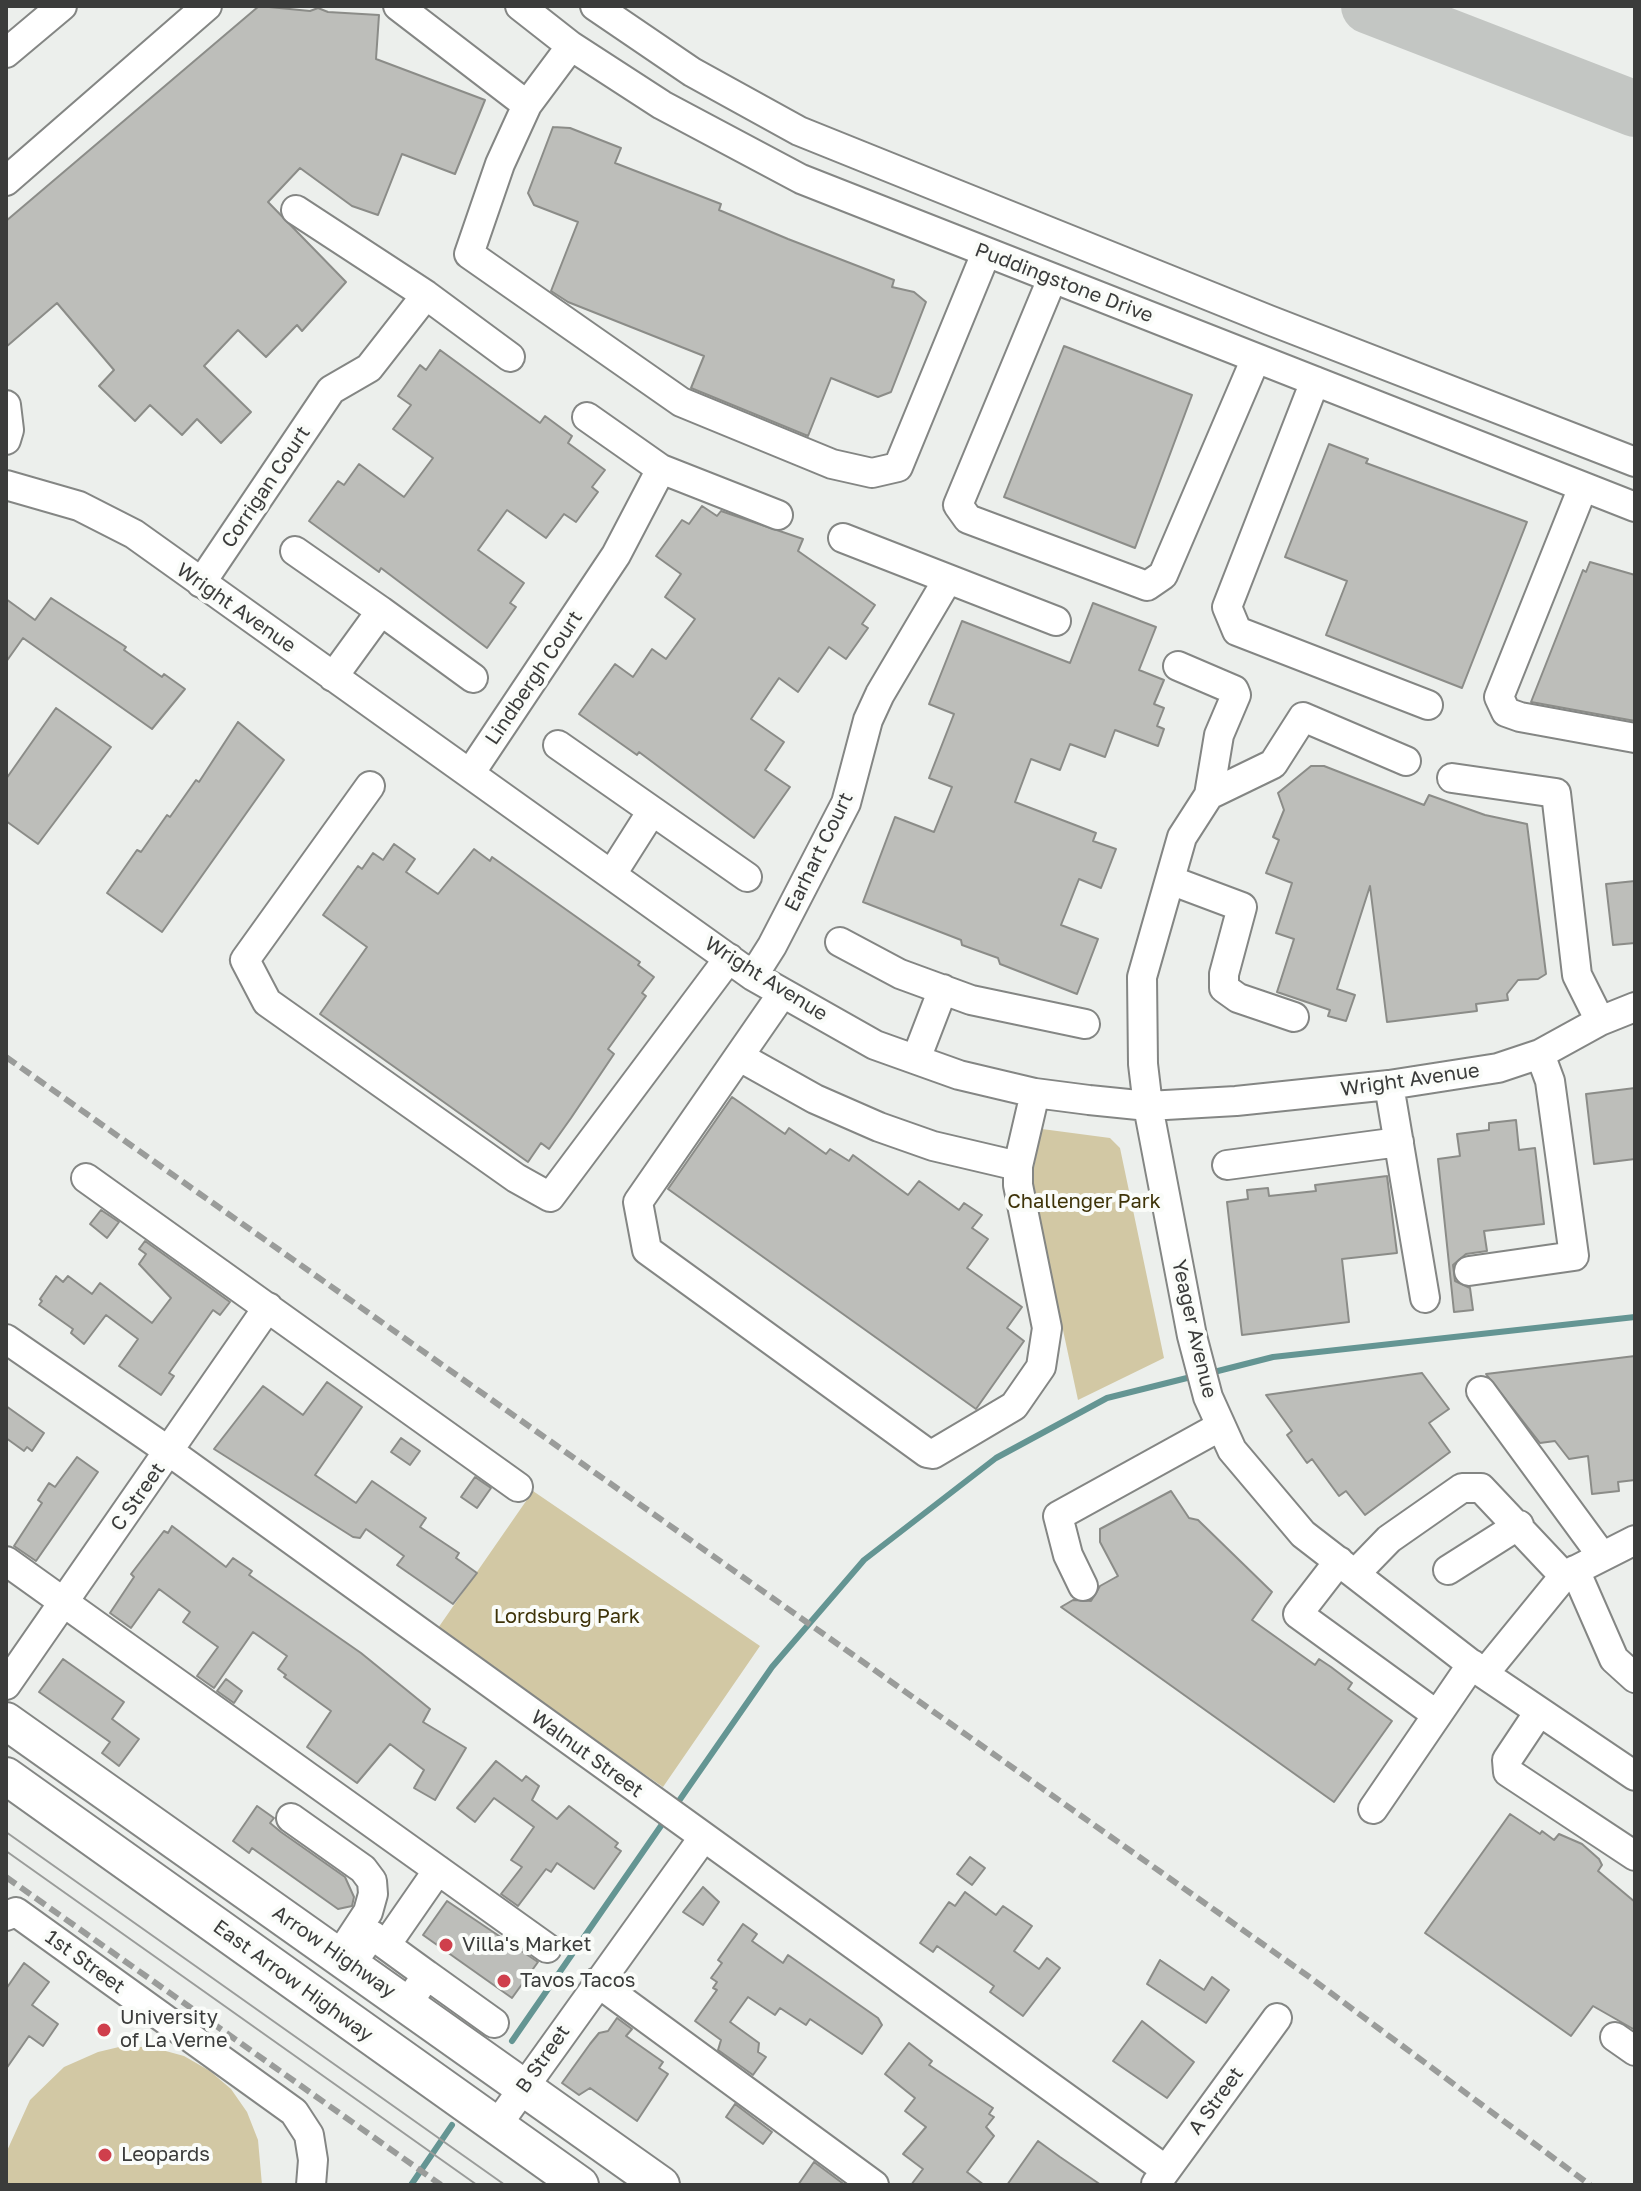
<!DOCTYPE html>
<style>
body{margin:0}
#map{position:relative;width:1641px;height:2191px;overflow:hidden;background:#ecefec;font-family:"Golos Text",sans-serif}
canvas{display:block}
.frame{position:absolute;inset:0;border:8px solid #3b3c3b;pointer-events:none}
</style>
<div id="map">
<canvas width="1641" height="2191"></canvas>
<div class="frame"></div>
</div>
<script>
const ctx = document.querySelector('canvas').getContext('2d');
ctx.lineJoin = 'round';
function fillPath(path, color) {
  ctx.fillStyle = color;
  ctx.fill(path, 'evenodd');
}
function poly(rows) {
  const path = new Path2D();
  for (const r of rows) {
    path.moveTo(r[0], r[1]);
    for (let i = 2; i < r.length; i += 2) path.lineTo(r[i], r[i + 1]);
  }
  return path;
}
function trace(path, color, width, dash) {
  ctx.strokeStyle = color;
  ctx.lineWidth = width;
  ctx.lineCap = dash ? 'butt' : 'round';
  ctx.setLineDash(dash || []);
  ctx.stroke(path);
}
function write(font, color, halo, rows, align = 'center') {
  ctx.font = font + ' "Golos Text",sans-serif';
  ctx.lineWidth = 8;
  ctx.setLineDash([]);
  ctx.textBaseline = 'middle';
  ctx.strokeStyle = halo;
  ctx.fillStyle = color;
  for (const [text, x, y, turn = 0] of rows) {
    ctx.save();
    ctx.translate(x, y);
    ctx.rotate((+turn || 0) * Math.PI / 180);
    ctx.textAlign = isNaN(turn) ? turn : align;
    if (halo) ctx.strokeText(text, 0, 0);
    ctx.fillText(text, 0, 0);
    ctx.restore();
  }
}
fillPath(poly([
 [1042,1129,1110,1138,1120,1148,1164,1358,1078,1400,1031,1181],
 [533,1491,760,1646,663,1787,436,1631],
 [119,2047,151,2047,184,2056,210,2071,231,2089,247,2112,258,2140,262,2185,6,2185,6,2153,30,2100,64,2067,98,2052]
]), '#d2c8a4');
trace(poly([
 [1210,1373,1273,1357,1635,1317],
 [674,1808,772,1667,864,1560,996,1458,1107,1398,1195,1376],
 [512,2041,665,1820],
 [411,2185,452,2125]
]), '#649593', 6);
trace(poly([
 [1369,6,1635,109]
]), '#c3c6c3', 56);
const building = poly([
 [259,6,310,11,318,8,328,12,379,15,376,59,485,100,455,174,402,154,378,215,352,206,300,168,268,202,346,282,302,331,297,325,266,357,238,330,204,366,251,412,221,443,197,419,182,435,150,405,135,421,99,386,114,370,57,303,6,347,6,221,259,6],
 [553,127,570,128,621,148,615,163,721,204,719,210,788,239,894,280,892,287,914,292,926,302,891,392,878,397,831,378,808,436,691,388,704,356,568,302,551,291,578,222,534,205,528,193,553,127],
 [1064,346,1192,395,1135,548,1004,497,1064,346],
 [440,350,540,423,545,416,572,436,568,443,605,470,592,487,598,492,576,522,564,514,546,538,507,510,478,550,524,583,510,603,516,607,487,648,381,568,379,572,309,521,338,481,344,485,359,464,404,497,433,458,393,429,411,405,398,396,420,365,426,370,440,350],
 [1329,444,1368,459,1366,463,1527,522,1462,688,1326,635,1347,581,1285,557,1329,444],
 [702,506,717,516,721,511,803,539,798,551,875,605,862,624,868,628,846,659,829,647,798,692,779,678,751,719,784,742,765,770,790,787,754,838,639,752,637,755,579,714,615,664,633,677,652,649,666,659,695,619,665,597,681,574,656,556,682,520,689,524,702,506],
 [1590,562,1635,575,1635,721,1531,702,1583,570,1586,572,1590,562],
 [51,598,126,647,124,650,162,677,164,674,185,689,152,729,23,638,6,662,6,599,35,620,51,598],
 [1093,603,1156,627,1139,670,1164,680,1154,704,1164,708,1157,726,1164,729,1158,746,1115,730,1105,757,1070,744,1060,770,1031,759,1015,802,1096,833,1093,841,1116,849,1101,888,1079,879,1061,925,1098,939,1077,994,1000,964,998,958,962,945,961,940,863,902,895,817,934,832,952,787,929,778,954,714,929,704,962,621,1070,663,1093,603],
 [56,708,111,747,38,844,6,821,6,779,56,708],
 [238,722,284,760,162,932,107,893,137,850,141,852,167,815,170,817,196,780,199,782,238,722],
 [1311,766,1324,766,1424,805,1429,795,1485,815,1527,824,1546,974,1538,979,1518,980,1507,994,1508,1000,1476,1004,1477,1011,1387,1022,1370,886,1337,989,1355,995,1346,1021,1328,1016,1330,1010,1277,992,1294,939,1276,933,1292,883,1266,873,1279,840,1273,837,1284,810,1278,793,1311,766],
 [394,844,415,859,406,872,438,894,474,849,490,861,492,857,640,962,638,965,654,977,642,993,646,996,608,1049,614,1054,571,1118,549,1149,541,1143,528,1162,320,1014,367,947,323,915,358,866,362,869,373,853,383,860,394,844],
 [1635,881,1635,943,1613,945,1606,884,1635,881],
 [1635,1088,1635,1159,1594,1164,1586,1094,1635,1088],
 [732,1097,785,1134,789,1128,826,1154,830,1149,849,1161,853,1155,908,1195,919,1181,959,1210,964,1203,982,1215,972,1228,988,1239,967,1268,1022,1307,1007,1328,1024,1341,976,1409,668,1189,732,1097],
 [1516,1120,1519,1150,1535,1148,1544,1224,1484,1231,1487,1251,1466,1254,1453,1265,1455,1281,1470,1288,1473,1310,1454,1312,1438,1159,1460,1156,1457,1134,1489,1130,1489,1123,1516,1120],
 [1387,1176,1397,1253,1342,1259,1349,1322,1242,1335,1227,1202,1248,1199,1247,1190,1268,1188,1269,1196,1316,1191,1315,1185,1387,1176],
 [101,1210,119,1222,107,1238,90,1224,101,1210],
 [145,1241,230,1302,220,1315,213,1310,169,1373,174,1376,161,1395,119,1366,138,1339,106,1315,84,1344,71,1333,73,1329,39,1305,42,1301,40,1299,56,1276,63,1282,68,1276,92,1294,100,1283,152,1323,171,1298,139,1264,146,1254,139,1249,145,1241],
 [1635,1356,1635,1480,1618,1482,1619,1491,1592,1494,1588,1456,1569,1459,1555,1441,1540,1443,1486,1374,1635,1356],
 [1422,1373,1449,1409,1429,1423,1450,1452,1365,1515,1346,1491,1339,1496,1312,1459,1307,1463,1287,1435,1292,1431,1266,1395,1422,1373],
 [327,1382,362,1407,315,1475,356,1503,372,1481,426,1518,420,1527,459,1553,456,1558,477,1573,453,1604,397,1565,404,1556,366,1529,360,1538,353,1537,214,1449,263,1386,303,1415,327,1382],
 [6,1406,44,1433,32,1451,27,1447,24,1451,6,1438,6,1406],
 [401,1438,420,1451,410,1465,391,1452,401,1438],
 [77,1457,98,1472,36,1561,14,1546,42,1503,38,1500,49,1483,55,1487,77,1457],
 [475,1477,491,1488,477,1508,461,1497,475,1477],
 [1171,1491,1189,1518,1198,1520,1272,1592,1252,1620,1315,1665,1319,1659,1331,1667,1352,1683,1348,1689,1392,1721,1334,1802,1061,1607,1073,1600,1091,1601,1100,1586,1118,1576,1100,1542,1100,1529,1171,1491],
 [172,1526,226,1567,233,1558,252,1571,249,1575,361,1653,430,1709,423,1722,466,1748,435,1800,414,1788,424,1770,390,1744,357,1783,307,1747,331,1711,284,1677,286,1675,278,1669,287,1656,253,1632,214,1688,197,1676,218,1647,183,1622,190,1612,159,1589,131,1628,110,1613,134,1577,131,1574,164,1531,168,1533,172,1526],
 [63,1659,124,1702,112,1719,139,1739,119,1766,102,1753,110,1742,39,1692,63,1659],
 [226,1679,242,1691,234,1703,217,1691,226,1679],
 [496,1761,522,1781,526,1776,539,1786,532,1800,557,1819,569,1806,618,1843,615,1847,621,1851,594,1889,557,1863,551,1872,546,1869,518,1906,501,1894,522,1867,511,1860,534,1827,494,1798,475,1822,457,1808,496,1761],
 [257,1806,274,1818,270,1823,281,1832,345,1877,354,1897,352,1906,338,1909,252,1848,249,1853,233,1841,257,1806],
 [1510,1814,1540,1834,1542,1831,1554,1840,1559,1834,1582,1844,1599,1859,1602,1865,1598,1871,1635,1902,1635,2030,1593,2006,1571,2036,1425,1933,1510,1814],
 [970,1857,985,1868,972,1885,957,1874,970,1857],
 [703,1887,719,1902,703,1925,683,1912,703,1887],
 [965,1892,996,1915,1003,1906,1032,1926,1014,1951,1039,1969,1047,1958,1060,1968,1023,2016,990,1992,994,1986,937,1946,933,1952,920,1943,949,1902,955,1906,965,1892],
 [447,1901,538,1962,512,1998,423,1935,447,1901],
 [743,1924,757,1934,752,1941,783,1963,788,1955,878,2018,882,2025,862,2054,810,2019,806,2025,780,2008,775,2015,748,1997,730,2022,759,2043,758,2052,766,2057,753,2075,718,2050,721,2040,695,2021,717,1990,713,1988,717,1982,711,1978,722,1963,718,1960,743,1924],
 [1160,1960,1204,1990,1212,1977,1229,1990,1206,2023,1147,1984,1160,1960],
 [24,1963,49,1982,32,2005,58,2024,43,2046,29,2036,6,2069,6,1989,24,1963],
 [617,2018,632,2029,626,2036,663,2062,659,2068,668,2074,637,2121,590,2088,579,2095,562,2083,590,2044,599,2033,608,2031,617,2018],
 [1142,2021,1194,2062,1167,2098,1113,2061,1142,2021],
 [909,2043,932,2061,929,2065,993,2108,989,2114,994,2117,986,2127,994,2136,967,2172,984,2185,911,2185,923,2169,903,2154,926,2127,905,2111,915,2098,885,2074,909,2043],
 [735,2104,772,2132,763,2144,726,2117,735,2104],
 [1038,2141,1060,2157,1101,2185,1007,2185,1038,2141],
 [814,2162,845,2185,798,2185,814,2162]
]);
fillPath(building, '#bdbeba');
trace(building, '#8b8c88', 2);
const minor = poly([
 [398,6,527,105,500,164,469,254,681,402,832,464,872,473,898,467,986,253],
 [520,6,571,46,662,105,801,179,1635,507],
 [595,6,692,72,799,131,1269,320,1635,462],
 [6,53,62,6],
 [527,105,571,46],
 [6,181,207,6],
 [1052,279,958,505,968,519,1147,586,1163,575,1256,358],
 [426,295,510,357],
 [1315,381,1227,607,1237,631,1428,705],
 [6,405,9,430,6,440],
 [587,417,661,469,778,515],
 [6,485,79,506,134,534,753,976,875,1045,959,1075,1035,1093,1089,1100,1148,1106,1236,1101,1389,1085,1498,1068,1540,1054,1600,1021,1635,1007],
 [1583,487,1499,697,1506,712,1520,717,1635,738],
 [843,538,1056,621],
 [295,551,381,611],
 [201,583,331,390,369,368,426,295,296,210],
 [1178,666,1234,690,1236,695,1219,735,1209,795,1182,837,1142,977,1143,1064,1148,1106,1192,1336,1208,1397,1232,1450,1303,1534,1484,1674,1635,1776],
 [333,677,381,611,473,678],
 [558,745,747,877],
 [471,772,616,555,661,469],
 [1452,778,1556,793,1577,975,1600,1021],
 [370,786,245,960,267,1002,516,1178,550,1197,729,958],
 [1209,795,1273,764,1303,717,1406,761],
 [612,874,652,811],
 [1170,880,1242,907,1224,974,1224,988,1238,998,1294,1017],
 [840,942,900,974,971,1000,1085,1024],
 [753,976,772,946,846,803,868,720,880,694,948,579],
 [782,994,638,1202,647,1250,927,1453,933,1454,1014,1406,1041,1367,1047,1328,1018,1185,1018,1166,1035,1093],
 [740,1057,815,1099,879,1127,933,1146,1018,1166],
 [916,1059,943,989],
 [1389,1085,1425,1298],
 [1227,1165,1399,1142],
 [86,1178,518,1487],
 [1469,1271,1574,1256,1550,1081,1540,1054],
 [6,1339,170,1452,1166,2170],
 [1481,1391,1602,1556],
 [6,1561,547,1948],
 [1339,1561,1298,1614,1437,1715],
 [1448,1570,1519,1525],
 [1575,1570,1614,1659,1635,1678],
 [1355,1574,1389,1539,1462,1488,1481,1488,1564,1576],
 [1083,1586,1068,1555,1058,1516,1221,1426],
 [1484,1674,1564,1576,1635,1540],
 [6,1685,268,1307],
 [1539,1712,1507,1760,1508,1772,1635,1856],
 [1373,1809,1472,1664],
 [291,1818,363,1869,372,1881,373,1894,368,1912,339,1956],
 [6,1916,16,1912,294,2112,309,2135,313,2160,311,2185],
 [386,1945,438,1870],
 [353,1961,372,1935,427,1975,407,2004],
 [427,1975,494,2023],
 [597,1982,874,2185],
 [1615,2037,1635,2051],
 [497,2125,703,1838],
 [1156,2184,1277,2018]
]);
const major = poly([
 [6,1721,661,2185],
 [6,1776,580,2185]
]);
trace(minor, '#848684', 32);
trace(major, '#848684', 40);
trace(minor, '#fff', 28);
trace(major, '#fff', 36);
trace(poly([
 [6,1832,505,2185],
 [6,1851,477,2185]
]), '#9a9c9a', 2);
trace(poly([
 [6,1057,1308,1976,1590,2185],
 [6,1877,441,2185]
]), '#9a9c9a', 6, [12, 6]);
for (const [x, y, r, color] of [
 [446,1945,8,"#cf3f4c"],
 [504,1981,8,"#cf3f4c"],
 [104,2030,8,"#cf3f4c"],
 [105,2155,8,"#cf3f4c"]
]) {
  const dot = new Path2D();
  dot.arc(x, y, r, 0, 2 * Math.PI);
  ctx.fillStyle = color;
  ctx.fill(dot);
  trace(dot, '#fafcf9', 3);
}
write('20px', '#3b3c3b', '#fafcf9', [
 ["Puddingstone Drive",1064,283,21],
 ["Corrigan Court",266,487,-56],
 ["Wright Avenue",236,608,35],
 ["Lindbergh Court",534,678,-56],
 ["Earhart Court",819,852,-64],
 ["Wright Avenue",766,979,32],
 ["Wright Avenue",1410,1080,-8],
 ["Yeager Avenue",1194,1329,77],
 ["C Street",138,1497,-55],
 ["Walnut Street",587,1754,36],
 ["Arrow Highway",334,1952,35],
 ["1st Street",85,1962,36],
 ["East Arrow Highway",293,1981,36],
 ["B Street",543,2059,-55],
 ["A Street",1216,2101,-54]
]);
write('20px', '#3e3308', '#fafcf9', [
 ["Challenger Park",1084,1202],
 ["Lordsburg Park",567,1617]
]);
write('20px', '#3b3c3b', '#fafcf9', [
 ["Villa's Market",462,1945],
 ["Tavos Tacos",520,1981],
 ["University",120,2018],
 ["of La Verne",120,2041],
 ["Leopards",121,2155]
], 'left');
</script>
